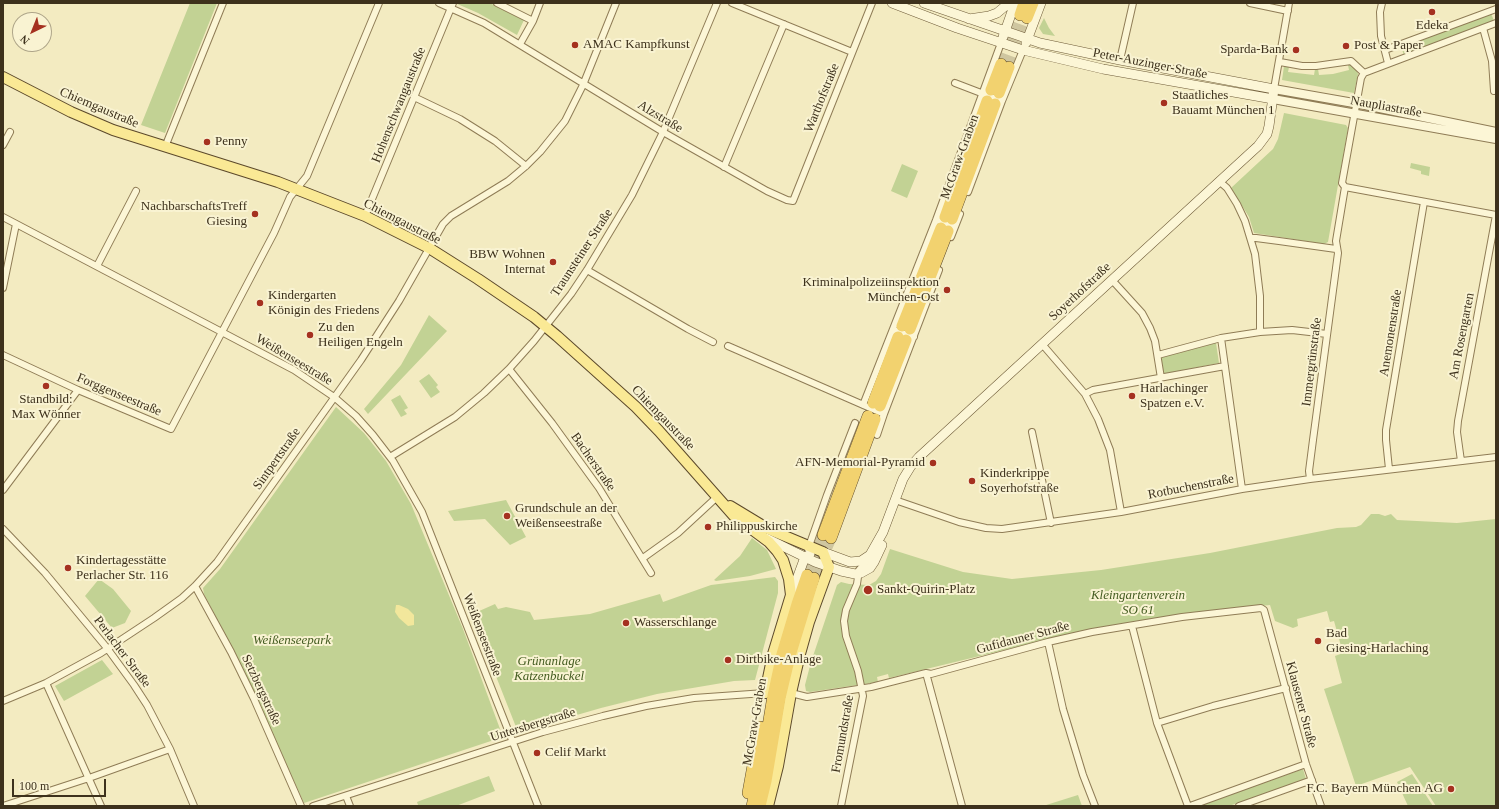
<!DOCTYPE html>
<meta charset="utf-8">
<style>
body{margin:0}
#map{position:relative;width:1499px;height:809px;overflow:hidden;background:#f3ebc1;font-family:"Times New Roman",serif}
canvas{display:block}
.frame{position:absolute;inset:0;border:4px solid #3d311c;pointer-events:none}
.north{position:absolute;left:12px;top:12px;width:40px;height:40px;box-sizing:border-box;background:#f9f3d2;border:1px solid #aea589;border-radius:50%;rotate:223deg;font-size:11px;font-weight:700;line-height:16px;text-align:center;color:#3d311c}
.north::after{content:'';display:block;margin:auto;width:14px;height:18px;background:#a53120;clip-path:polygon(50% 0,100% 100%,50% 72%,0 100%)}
.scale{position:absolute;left:12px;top:779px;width:94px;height:18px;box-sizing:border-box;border:2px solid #3d311c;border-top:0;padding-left:5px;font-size:12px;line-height:14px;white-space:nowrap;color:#3d311c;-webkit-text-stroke:3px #f9f3d2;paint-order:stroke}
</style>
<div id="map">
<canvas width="1499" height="809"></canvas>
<div class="frame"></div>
<div class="north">N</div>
<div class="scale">100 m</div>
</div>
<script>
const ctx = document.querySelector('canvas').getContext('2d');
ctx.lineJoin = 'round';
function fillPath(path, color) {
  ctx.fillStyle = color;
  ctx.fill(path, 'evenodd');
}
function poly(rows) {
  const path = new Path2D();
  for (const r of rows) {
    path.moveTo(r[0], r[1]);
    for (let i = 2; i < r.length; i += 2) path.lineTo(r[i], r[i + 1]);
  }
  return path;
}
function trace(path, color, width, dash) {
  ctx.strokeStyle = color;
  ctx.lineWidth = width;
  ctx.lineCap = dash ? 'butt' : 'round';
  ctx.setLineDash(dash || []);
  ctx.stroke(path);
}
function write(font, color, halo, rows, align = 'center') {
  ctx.font = font + ' "Times New Roman",serif';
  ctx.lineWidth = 4;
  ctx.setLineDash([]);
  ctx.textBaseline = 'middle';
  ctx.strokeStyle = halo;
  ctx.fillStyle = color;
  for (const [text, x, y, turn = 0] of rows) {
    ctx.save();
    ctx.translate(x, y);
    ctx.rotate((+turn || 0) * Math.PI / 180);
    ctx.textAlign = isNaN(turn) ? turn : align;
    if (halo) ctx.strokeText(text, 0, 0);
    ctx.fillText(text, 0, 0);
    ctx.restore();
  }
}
fillPath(poly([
 [190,3,217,3,165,133,141,125],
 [455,3,490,3,524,20,517,35,478,13],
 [1491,13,1494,21,1404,55,1401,47],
 [1044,18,1049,28,1055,36,1043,34,1039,28],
 [1352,64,1356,68,1358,74,1354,93,1282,80,1284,66,1289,67,1288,72,1314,75,1315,69,1318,69,1319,75,1333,74,1349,70,1348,65],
 [1284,113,1346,125,1348,128,1328,242,1324,244,1254,233,1249,217,1231,188,1273,149,1278,139],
 [1411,163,1430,167,1429,176,1421,174,1421,171,1410,168],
 [902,164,918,171,907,198,891,191],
 [429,315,447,331,368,414,364,409,401,365],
 [1216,343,1219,363,1163,374,1161,357],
 [429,374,438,385,436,387,440,392,431,398,419,381],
 [400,395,408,408,404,410,407,414,401,417,391,400],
 [336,407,364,433,386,461,411,504,463,629,503,737,304,803,249,682,204,594,203,588,220,569],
 [506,500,526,537,510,545,485,519,454,521,448,511],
 [1371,514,1379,514,1385,516,1391,514,1397,520,1457,523,1496,519,1496,806,1436,806,1410,767,1356,786,1324,689,1342,683,1335,656,1343,653,1334,621,1330,622,1327,611,1297,619,1298,626,1293,628,1275,621,1270,605,1183,614,1079,632,889,678,888,674,877,677,878,682,810,692,806,691,805,685,811,662,837,585,841,582,849,584,869,585,876,581,881,574,890,549,963,572,1012,579,1101,570,1210,553,1337,528,1356,527,1361,525],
 [752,538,767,550,776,569,750,576,716,581,714,580,740,556],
 [775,577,778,581,778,593,755,680,734,681,657,694,601,708,518,732,473,618,477,617,477,612,495,604,498,609,506,607,530,612,534,620,590,614,660,594,663,602,711,585],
 [99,579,113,589,131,611,125,623,112,628,85,596],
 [102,660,113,674,64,701,55,686],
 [1303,769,1306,779,1229,806,1199,806],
 [1412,774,1433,806,1408,806,1397,782],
 [489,776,495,791,456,806,415,806,418,805,417,802,422,800],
 [1078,795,1082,806,1043,806]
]), '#c2d294');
fillPath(poly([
 [396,605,399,605,408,609,414,615,414,625,408,626,399,618,395,612]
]), '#f2e79c');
trace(poly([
 [1001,64,1020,15],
 [1009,67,1027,18],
 [807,575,823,535],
 [814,578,831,538]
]), '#cfc6a0', 11, [11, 5.5]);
const minor = poly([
 [439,3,484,23,663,132,767,191,787,200,793,201,872,3],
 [497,3,533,21,520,44],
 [732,3,852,52],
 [1250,3,1288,11],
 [1382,3,1380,12,1381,36,1388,63],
 [533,21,540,3],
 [1483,28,1492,61,1494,91],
 [1385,50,1496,9],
 [1120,60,1133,3],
 [1280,62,1302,66,1316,66,1351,61,1364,73],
 [955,83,1002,101],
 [1274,89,1289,3],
 [414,97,460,119,495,141,526,166],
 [3,145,10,132],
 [165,147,223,3],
 [724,167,784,24],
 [1219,181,1227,188,1237,204,1245,221,1255,254,1260,296,1260,332],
 [1345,187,1342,183,1361,78,1364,73,1496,23],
 [1345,187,1496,215],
 [968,192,1002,101,1023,50],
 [365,216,453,3],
 [3,217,294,370,334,397,356,416,373,435,393,461,422,512,538,806],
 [936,220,955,226],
 [951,237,960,214],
 [1251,238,1256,238,1279,241,1336,249],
 [97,266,136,191],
 [587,270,688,329,713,342],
 [1112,280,1142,313,1150,328,1155,341,1161,378],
 [3,288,16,224],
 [894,330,914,337],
 [1221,338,1242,489],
 [1042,344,1085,394,1098,419,1110,450,1121,512],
 [728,346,884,414],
 [3,355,78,390,171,429,274,233,290,197,307,176,379,3],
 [1158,355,1221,338,1260,332,1292,330,1327,334],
 [509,369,552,423,599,488,651,573],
 [1085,394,1093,390,1225,366],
 [863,405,936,220,1001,43],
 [1032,432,1051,523],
 [877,435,884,414,939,270],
 [390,457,455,417,484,393,509,369,534,341,571,294,587,270,632,195,663,132,717,3],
 [1461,461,1457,432,1458,421,1496,215],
 [1389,469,1386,440,1386,430,1424,202],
 [1310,479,1309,471,1313,440,1338,253,1336,241,1345,187],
 [3,490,78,390],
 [895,500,959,522,986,528,1002,529,1121,512,1242,489,1310,479,1496,457],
 [3,529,45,573,107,648,134,685,147,705,170,749,194,806],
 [808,549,827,495,855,423],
 [643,558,678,533,717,497],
 [195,586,231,652,254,699,301,806],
 [1132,626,1157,723,1188,806],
 [1048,642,1063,709,1083,775,1095,806],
 [926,673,962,806],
 [46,683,101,806],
 [791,693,807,697,871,687,926,673,931,674,1048,642,1092,632,1182,617,1261,608,1264,610,1306,764,1321,806],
 [3,701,46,683,101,653,154,618,182,598,195,586,217,562,361,360,399,301,443,224,451,216,508,181,526,166,540,152,565,121,583,85,616,3],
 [1157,723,1213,706,1286,688],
 [346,796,350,806],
 [3,806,89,778,170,749],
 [313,806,543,732,603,716,646,706,694,698,765,693],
 [841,806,863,696,858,671,846,636,844,621,846,610,857,584,859,570,869,559],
 [1190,806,1306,764],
 [1239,806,1312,780]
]);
const tertiary = poly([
 [1274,89,1365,105,1496,132],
 [1273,99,1496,139]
]);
const secondary = poly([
 [892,3,957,28,1023,50,1103,69,1273,99],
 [969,19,989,16,997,13,1009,3],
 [1003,37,1015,3],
 [1026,43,1041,3],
 [766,538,815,562,841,571,855,574,861,573,870,568,874,562,882,545],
 [823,552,850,562,861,561,870,555,883,532,903,479,911,466,919,457,1258,146,1267,134,1269,126,1274,89,1120,60,1040,43,924,3],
 [791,595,805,557,810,554]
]);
const primary = poly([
 [3,77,71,112,113,130,278,182,365,216,429,248,478,279,534,317,557,336,636,407,659,431,734,516,769,542,777,551,783,560,789,579,791,595,773,654,765,693],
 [730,506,768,529,823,552,829,567,809,622,800,654,791,693,778,766,768,806]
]);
const trunk = poly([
 [1020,15,1024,3],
 [1027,18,1033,3],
 [991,90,1001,64],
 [999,93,1009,67],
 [945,217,987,101],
 [952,219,995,104],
 [902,326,941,228],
 [910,329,948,231],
 [873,403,898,337],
 [880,406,906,340],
 [823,535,868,416],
 [831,538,875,419],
 [748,793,760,727],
 [752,806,762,763,773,696,782,654,797,604,807,575],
 [760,806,766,781,780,698,790,656,814,578]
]);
trace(minor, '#8f7c56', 8);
trace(tertiary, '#8f7c56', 10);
trace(secondary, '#705d3a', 10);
trace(primary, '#5c492b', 12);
trace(trunk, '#5c492b', 12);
trace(minor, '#fcf6d6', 6);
trace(tertiary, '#fcf6d6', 8);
trace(secondary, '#fcf6d6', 9);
trace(primary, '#fae995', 10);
trace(trunk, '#f2d26f', 11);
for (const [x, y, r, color] of [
 [1432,12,4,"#a53120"],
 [575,45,4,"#a53120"],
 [1346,46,4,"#a53120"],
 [1296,50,4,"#a53120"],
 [1164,103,4,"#a53120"],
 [207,142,4,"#a53120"],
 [255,214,4,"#a53120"],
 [553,262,4,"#a53120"],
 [947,290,4,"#a53120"],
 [260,303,4,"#a53120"],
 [310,335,4,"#a53120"],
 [46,386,4,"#a53120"],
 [1132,396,4,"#a53120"],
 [933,463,4,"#a53120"],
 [972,481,4,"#a53120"],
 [507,516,4,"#a53120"],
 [708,527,4,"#a53120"],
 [68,568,4,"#a53120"],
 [868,590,5,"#a53120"],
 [626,623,4,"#a53120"],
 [1318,641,4,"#a53120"],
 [728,660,4,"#a53120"],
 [537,753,4,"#a53120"],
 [1451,789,4,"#a53120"]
]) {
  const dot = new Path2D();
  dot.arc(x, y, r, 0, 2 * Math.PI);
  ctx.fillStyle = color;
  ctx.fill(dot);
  trace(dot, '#f9f3d2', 1.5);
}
write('13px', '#3d311c', '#f9f3d2', [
 ["Edeka",1432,26,"center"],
 ["AMAC Kampfkunst",583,45],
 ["Post & Paper",1354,46],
 ["Sparda-Bank",1288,50,"right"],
 ["Staatliches",1172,96],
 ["Bauamt München 1",1172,111],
 ["Penny",215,142],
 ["NachbarschaftsTreff",247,207,"right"],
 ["Giesing",247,222,"right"],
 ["BBW Wohnen",545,255,"right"],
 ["Internat",545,270,"right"],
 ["Kriminalpolizeiinspektion",939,283,"right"],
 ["München-Ost",939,298,"right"],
 ["Kindergarten",268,296],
 ["Königin des Friedens",268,311],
 ["Zu den",318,328],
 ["Heiligen Engeln",318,343],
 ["Harlachinger",1140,389],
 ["Spatzen e.V.",1140,404],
 ["Standbild:",46,400,"center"],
 ["Max Wönner",46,415,"center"],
 ["AFN-Memorial-Pyramid",925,463,"right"],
 ["Kinderkrippe",980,474],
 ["Soyerhofstraße",980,489],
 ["Grundschule an der",515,509],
 ["Weißenseestraße",515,524],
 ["Philippuskirche",716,527],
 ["Kindertagesstätte",76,561],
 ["Perlacher Str. 116",76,576],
 ["Sankt-Quirin-Platz",877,590],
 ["Wasserschlange",634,623],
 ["Bad",1326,634],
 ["Giesing-Harlaching",1326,649],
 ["Dirtbike-Anlage",736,660],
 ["Celif Markt",545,753],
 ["F.C. Bayern München AG",1443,789,"right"]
], 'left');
write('13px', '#3d311c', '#f9f3d2', [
 ["Peter-Auzinger-Straße",1150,64,11],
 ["Warthofstraße",822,98,-68],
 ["Hohenschwangaustraße",399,105,-68],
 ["Naupliastraße",1386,107,10],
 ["Chiemgaustraße",99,108,23],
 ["Alzstraße",660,117,31],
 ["McGraw-Graben",960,157,-70],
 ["Chiemgaustraße",402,222,27],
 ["Traunsteiner Straße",582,253,-57],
 ["Soyerhofstraße",1080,292,-43],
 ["Anemonenstraße",1391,333,-81],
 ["Am Rosengarten",1462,336,-79],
 ["Weißenseestraße",294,360,31],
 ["Immergrünstraße",1312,362,-83],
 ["Forggenseestraße",119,395,23],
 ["Chiemgaustraße",663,418,46],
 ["Sintpertstraße",277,459,-55],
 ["Bacherstraße",593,462,55],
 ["Rotbuchenstraße",1191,487,-11],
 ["Weißenseestraße",482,635,69],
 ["Gufidauner Straße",1023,638,-15],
 ["Perlacher Straße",122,652,53],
 ["Setzbergstraße",261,690,65],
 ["Klausener Straße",1301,705,75],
 ["McGraw-Graben",755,722,-80],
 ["Untersbergstraße",533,725,-17],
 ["Fromundstraße",843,734,-80]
]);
write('italic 13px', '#445c21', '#f9f3d2', [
 ["Kleingartenverein",1138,596],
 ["SO 61",1138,611],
 ["Weißenseepark",292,641],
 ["Grünanlage",549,662],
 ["Katzenbuckel",549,677]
]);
</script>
